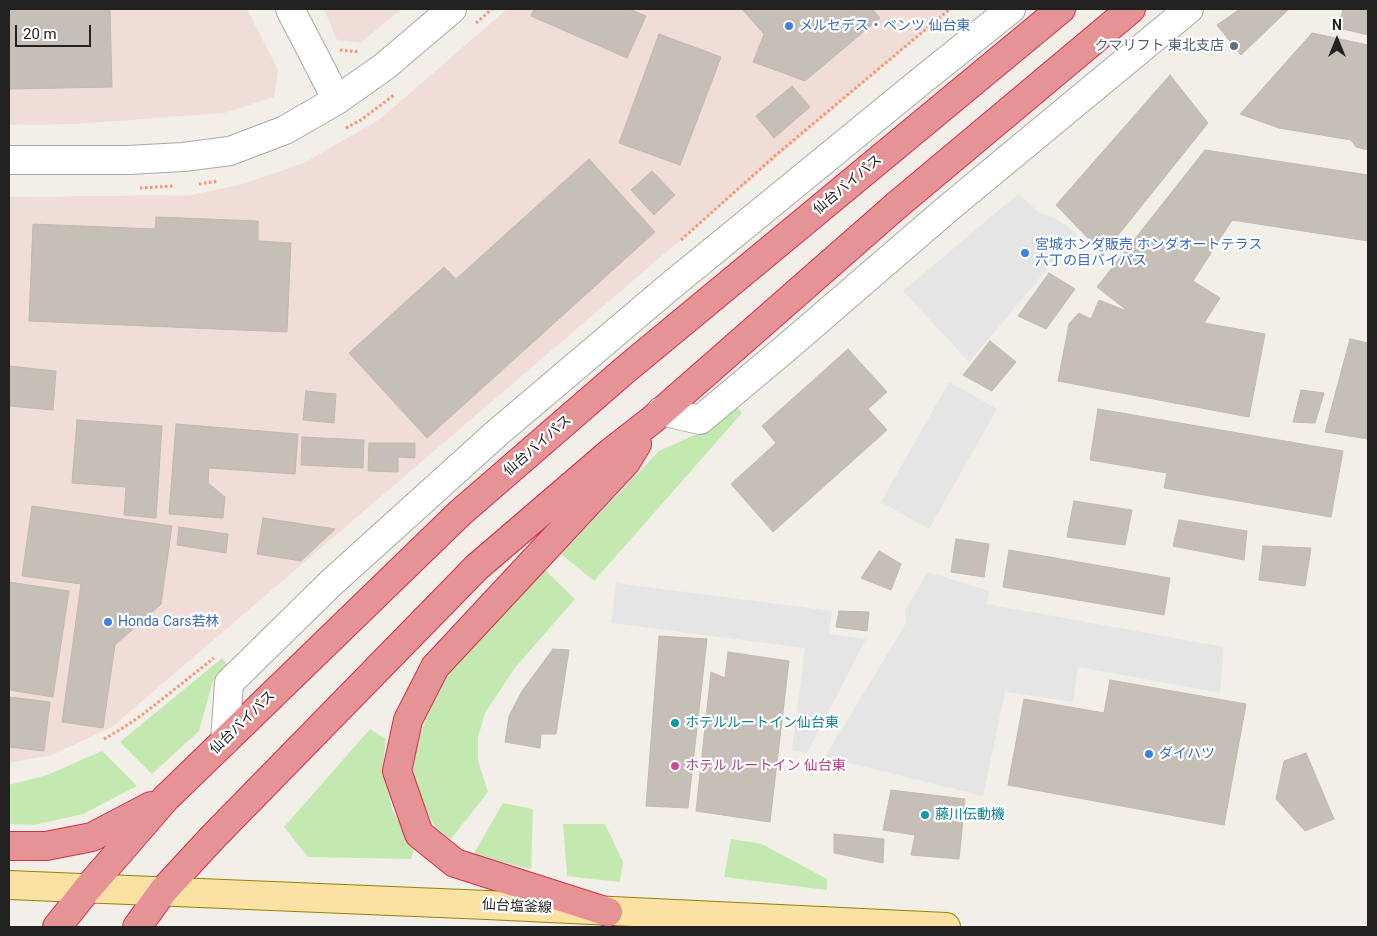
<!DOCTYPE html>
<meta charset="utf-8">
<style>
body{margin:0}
#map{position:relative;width:1377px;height:936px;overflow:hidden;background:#f1efe8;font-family:Roboto,sans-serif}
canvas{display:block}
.frame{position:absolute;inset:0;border:10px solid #212121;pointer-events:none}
.north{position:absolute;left:1312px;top:15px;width:50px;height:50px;-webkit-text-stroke:4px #fff;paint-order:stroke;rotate:0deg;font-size:14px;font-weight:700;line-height:20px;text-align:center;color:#212121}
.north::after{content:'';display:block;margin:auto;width:18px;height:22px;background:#212121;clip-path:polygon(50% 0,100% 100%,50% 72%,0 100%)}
.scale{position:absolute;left:15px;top:25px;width:76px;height:22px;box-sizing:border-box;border:2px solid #212121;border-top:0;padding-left:6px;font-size:15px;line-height:18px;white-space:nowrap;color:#212121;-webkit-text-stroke:4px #fff;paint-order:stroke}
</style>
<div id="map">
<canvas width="1377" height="936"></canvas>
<div class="frame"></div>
<div class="north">N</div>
<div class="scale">20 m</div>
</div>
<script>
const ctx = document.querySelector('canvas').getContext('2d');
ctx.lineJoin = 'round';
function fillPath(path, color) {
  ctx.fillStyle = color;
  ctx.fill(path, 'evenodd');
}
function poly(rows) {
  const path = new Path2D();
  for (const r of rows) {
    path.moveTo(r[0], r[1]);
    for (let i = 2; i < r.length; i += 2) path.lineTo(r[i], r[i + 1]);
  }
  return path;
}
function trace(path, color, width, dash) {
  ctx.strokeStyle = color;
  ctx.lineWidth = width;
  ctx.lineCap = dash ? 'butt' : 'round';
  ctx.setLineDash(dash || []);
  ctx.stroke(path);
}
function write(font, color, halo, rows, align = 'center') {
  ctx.font = font + ' Roboto,"Noto Sans JP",sans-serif';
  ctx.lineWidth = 4.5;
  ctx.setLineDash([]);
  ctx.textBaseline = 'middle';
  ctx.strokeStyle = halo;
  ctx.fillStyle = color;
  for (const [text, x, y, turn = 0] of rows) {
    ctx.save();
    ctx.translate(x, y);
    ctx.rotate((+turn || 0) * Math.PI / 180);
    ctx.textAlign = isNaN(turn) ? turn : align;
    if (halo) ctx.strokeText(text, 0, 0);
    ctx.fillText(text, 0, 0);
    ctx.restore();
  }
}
fillPath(poly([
 [9,9,247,9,278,70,274,97,224,113,76,124,9,125],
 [324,9,401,9,361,43,337,40],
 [507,9,950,9,112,727,52,755,9,763,9,197,191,195,239,185,304,163,380,119]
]), '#f1ddd8');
fillPath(poly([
 [735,403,742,413,594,581,561,554,659,451,706,430],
 [543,568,575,599,514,669,485,713,478,737,478,761,488,792,450,840,434,825,419,794,412,769,418,741,430,709,449,673],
 [222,658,229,667,213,681,199,731,152,774,120,742],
 [370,729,386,739,383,767,392,809,414,849,411,859,308,857,284,827],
 [102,751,137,786,83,814,34,825,9,824,9,785,47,775],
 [503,803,533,809,531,869,473,855],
 [563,824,605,824,623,862,620,882,567,876],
 [731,839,762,844,827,879,827,890,724,877]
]), '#c3e9b0');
fillPath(poly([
 [1018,194,1040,213,1057,219,1077,234,969,362,903,291],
 [949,382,997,409,929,529,881,502],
 [928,572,989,591,987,604,1224,647,1220,693,1078,667,1073,702,1005,692,983,796,825,757,906,623,905,610],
 [616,583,832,611,829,634,866,639,807,753,792,750,805,648,611,623]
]), '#e5e5e5');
const building = poly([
 [9,9,110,9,112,87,9,89,9,9],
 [534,9,629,9,646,16,627,58,531,16,534,9],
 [742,9,872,9,880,18,805,81,753,62,764,34,742,9],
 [1240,9,1289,9,1241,55,1217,25,1240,9],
 [1343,9,1368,9,1368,35,1339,28,1343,9],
 [1312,33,1368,45,1368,150,1356,147,1351,140,1279,128,1240,114,1312,33],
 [659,34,721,57,680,165,619,143,659,34],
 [1170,75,1208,123,1103,254,1056,205,1170,75],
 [792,86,810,107,774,138,756,116,792,86],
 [1205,150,1368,175,1368,241,1232,220,1193,281,1220,298,1204,323,1265,334,1249,417,1058,381,1069,324,1079,313,1091,319,1099,300,1129,312,1097,287,1205,150],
 [589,159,655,232,427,438,349,353,444,267,456,279,589,159],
 [652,171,675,195,654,215,631,190,652,171],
 [156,217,258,221,258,241,291,243,287,332,29,321,33,224,155,229,156,217],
 [1049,273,1075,289,1046,329,1018,316,1049,273],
 [1350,339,1368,343,1368,439,1325,432,1350,339],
 [990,341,1016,362,992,391,963,375,990,341],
 [848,349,887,392,868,409,887,430,773,532,731,484,776,443,762,426,848,349],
 [9,366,56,371,53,410,9,406,9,366],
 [1301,390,1324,393,1315,423,1293,422,1301,390],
 [306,391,336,394,334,423,303,420,306,391],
 [1098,409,1343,451,1331,517,1164,488,1167,473,1090,460,1098,409],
 [77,420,162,426,156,518,124,515,126,487,72,483,77,420],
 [176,424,298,434,295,474,209,468,208,483,225,497,223,518,169,514,176,424],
 [302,437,364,440,363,468,301,465,302,437],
 [369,443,415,443,415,458,398,457,398,472,368,471,369,443],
 [1074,501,1132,510,1125,545,1067,537,1074,501],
 [32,506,172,526,161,604,115,645,103,728,62,722,81,584,22,576,32,506],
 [263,518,335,529,301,561,257,554,263,518],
 [1179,520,1247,531,1244,560,1173,546,1179,520],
 [179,527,228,534,226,553,177,545,179,527],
 [956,539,989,544,984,577,951,572,956,539],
 [1263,546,1311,548,1305,586,1259,580,1263,546],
 [1009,550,1170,578,1164,615,1003,587,1009,550],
 [879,551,901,564,891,590,861,578,879,551],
 [9,582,69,591,53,697,9,690,9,582],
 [839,611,869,612,867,631,836,627,839,611],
 [659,636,707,639,688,808,646,806,659,636],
 [553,649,569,650,556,734,541,734,540,748,505,742,509,716,522,691,553,649],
 [728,652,789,661,770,822,696,811,711,672,725,678,728,652],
 [1110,680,1246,704,1224,825,1008,785,1024,699,1104,713,1110,680],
 [9,697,50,702,44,751,9,747,9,697],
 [1306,753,1334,819,1305,831,1276,799,1284,761,1306,753],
 [891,790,965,799,959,859,911,855,915,835,883,830,891,790],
 [834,834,884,839,883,863,834,853,834,834]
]);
fillPath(building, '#c6bfb7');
trace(building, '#c3b9aa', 1);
const minor = poly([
 [290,9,337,100],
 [9,160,128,160,183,157,230,151,285,130,337,100,385,66,452,9],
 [661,411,700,420,786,348,946,210,1189,9],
 [225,741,229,683,331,583,497,433,668,288,921,81,1011,9]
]);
const major = poly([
 [9,885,487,905,946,927]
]);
const highway = poly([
 [9,846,46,846,92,837,151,806],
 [608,912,455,863,419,834,397,771,408,720,435,667,626,462,637,444],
 [57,927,88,888,165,799,460,513,625,370,1061,9],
 [137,927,163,891,212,838,477,567,611,452,652,420,897,205,1131,9]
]);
trace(minor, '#a8a8a8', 30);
trace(major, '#9a8004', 30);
trace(highway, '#d72d4d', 30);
trace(poly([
 [476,23,492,9],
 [340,50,359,52],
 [346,128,361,120,394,95],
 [199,184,218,181],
 [140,188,173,186],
 [681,240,777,154,950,9],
 [104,739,121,729,142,715,214,658]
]), '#f79573', 3, [2.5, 2.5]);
trace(minor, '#fff', 28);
trace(major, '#fae2a4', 28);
trace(highway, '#e69395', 28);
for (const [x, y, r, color] of [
 [789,26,5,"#3f7fe0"],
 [1234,46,5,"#5c6f8a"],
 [1025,253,5,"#3f7fe0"],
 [108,622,5,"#3f7fe0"],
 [675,723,5,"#0f9aa8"],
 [1149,754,5,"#3f7fe0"],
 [675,766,5,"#d1479c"],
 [925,815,5,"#0f9aa8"]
]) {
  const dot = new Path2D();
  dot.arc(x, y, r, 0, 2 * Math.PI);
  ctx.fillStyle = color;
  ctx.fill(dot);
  trace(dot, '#fff', 2);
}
write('14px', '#366cbe', '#fff', [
 ["メルセデス・ベンツ 仙台東",799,26],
 ["宮城ホンダ販売 ホンダオートテラス",1035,245],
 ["六丁の目バイパス",1035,261],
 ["Honda Cars若林",118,622],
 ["ダイハツ",1159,754]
], 'left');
write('14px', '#4e5e75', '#fff', [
 ["クマリフト 東北支店",1224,46]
], 'right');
write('14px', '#212121', '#fff', [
 ["仙台バイパス",848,185,-40],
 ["仙台バイパス",538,446,-41],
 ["仙台バイパス",243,723,-44],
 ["仙台塩釜線",517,907,3]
]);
write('14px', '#0d838f', '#fff', [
 ["ホテルルートイン仙台東",685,723],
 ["藤川伝動機",935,815]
], 'left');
write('14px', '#b23c85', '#fff', [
 ["ホテル ルートイン 仙台東",685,766]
], 'left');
</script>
